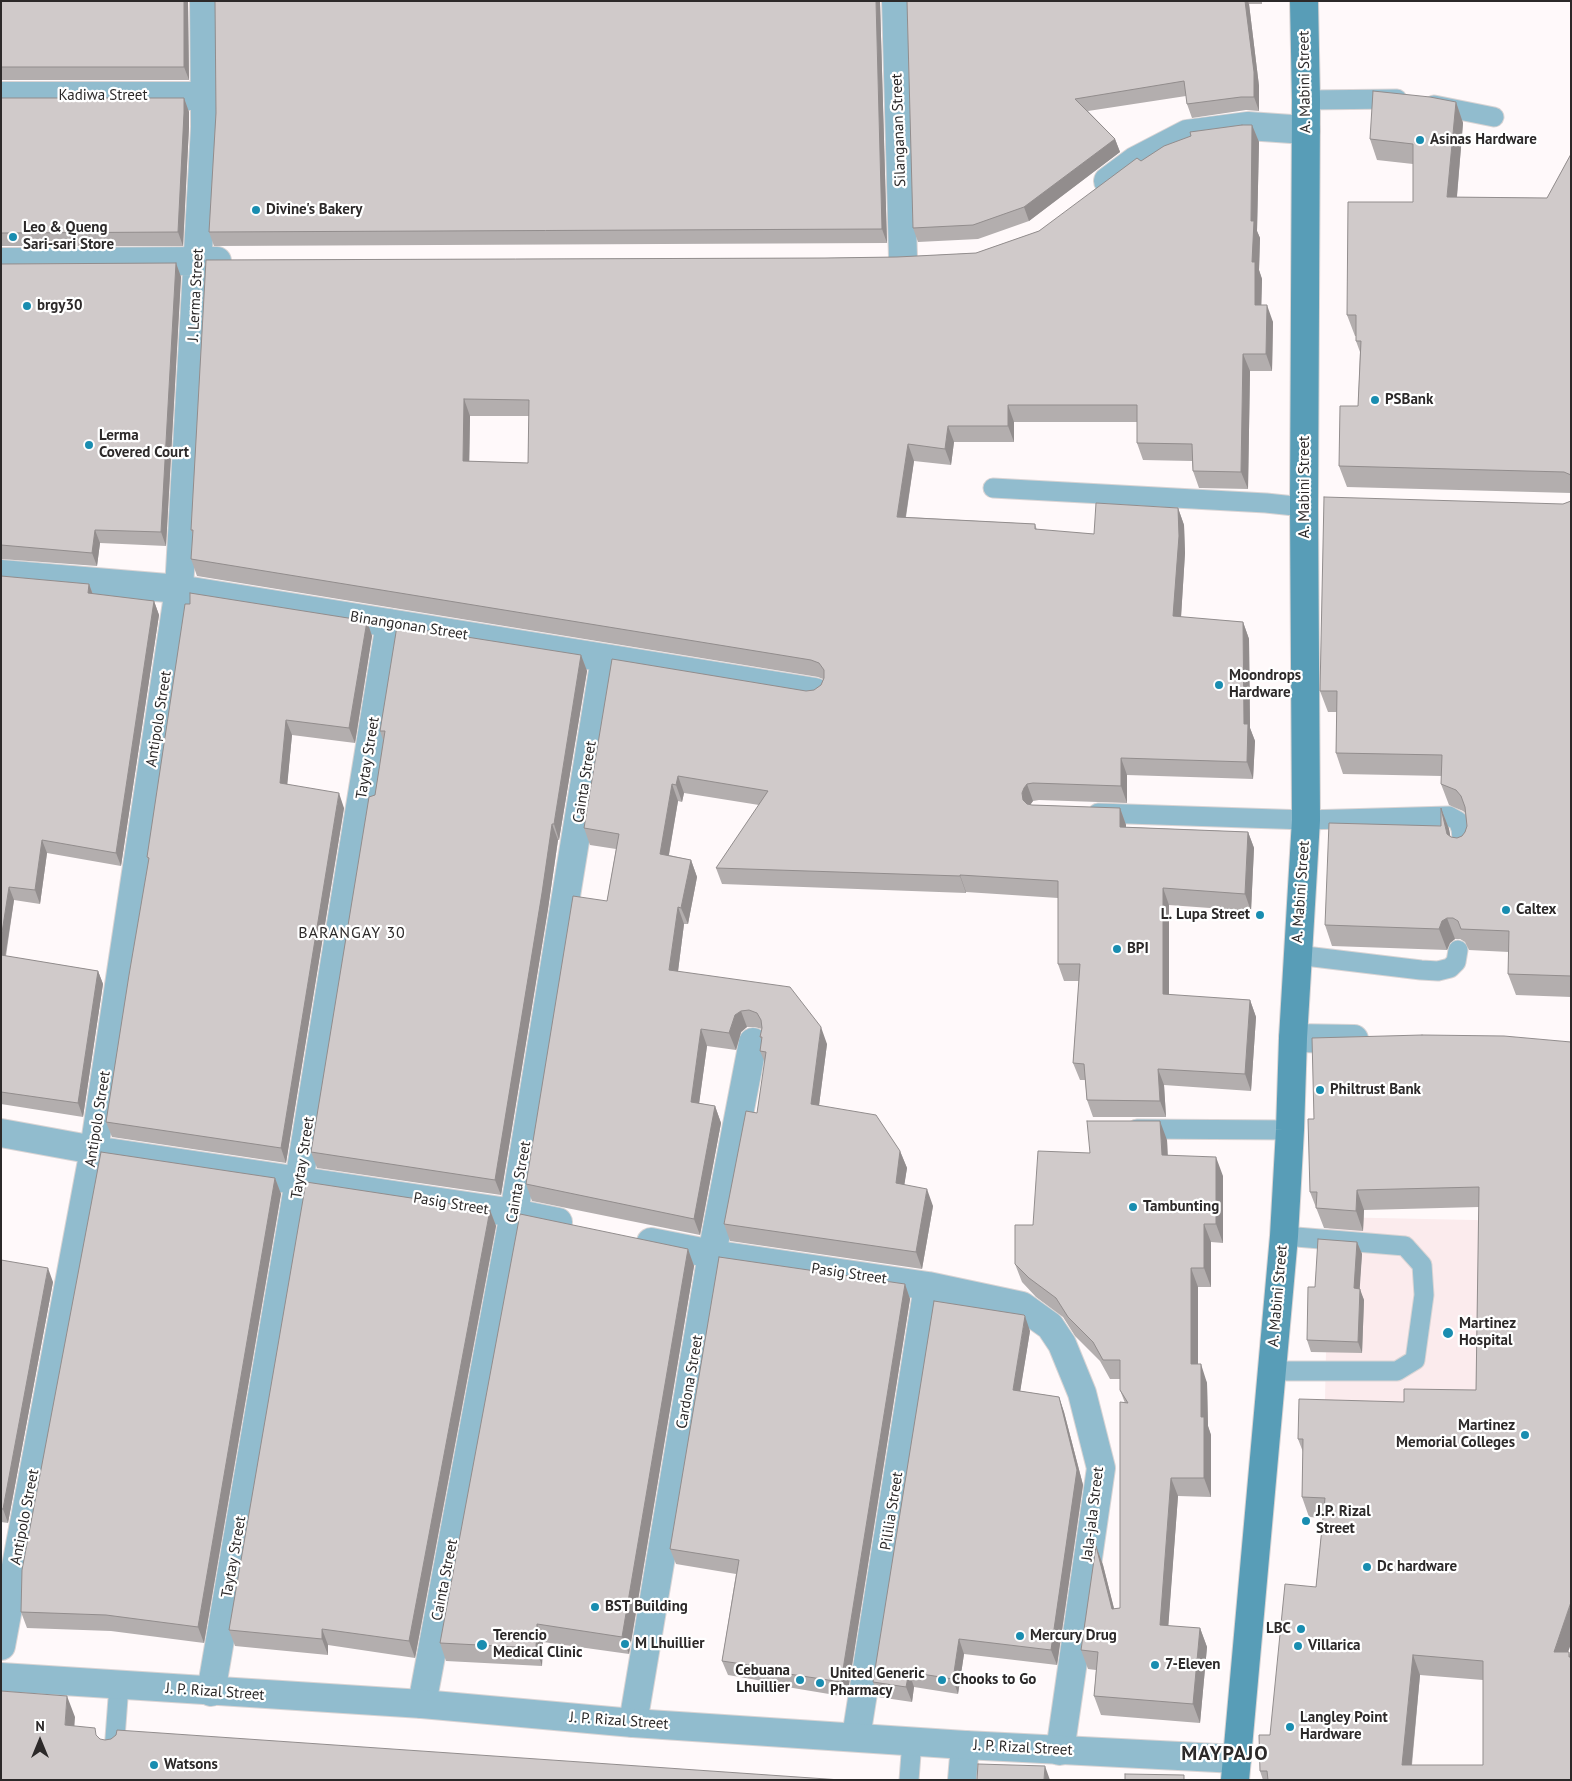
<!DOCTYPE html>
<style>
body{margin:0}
#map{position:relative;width:1572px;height:1781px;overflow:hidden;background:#fff9fa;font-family:"PT Sans",sans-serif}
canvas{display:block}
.frame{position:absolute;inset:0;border:2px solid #2c2929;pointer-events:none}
.north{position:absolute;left:15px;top:1716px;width:50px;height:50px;-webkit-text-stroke:4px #fff;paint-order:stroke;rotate:0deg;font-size:14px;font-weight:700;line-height:20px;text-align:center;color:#2c2929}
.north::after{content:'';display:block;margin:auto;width:18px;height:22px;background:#2c2929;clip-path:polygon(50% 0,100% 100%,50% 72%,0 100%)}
</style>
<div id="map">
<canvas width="1572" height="1781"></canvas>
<div class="frame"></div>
<div class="north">N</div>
</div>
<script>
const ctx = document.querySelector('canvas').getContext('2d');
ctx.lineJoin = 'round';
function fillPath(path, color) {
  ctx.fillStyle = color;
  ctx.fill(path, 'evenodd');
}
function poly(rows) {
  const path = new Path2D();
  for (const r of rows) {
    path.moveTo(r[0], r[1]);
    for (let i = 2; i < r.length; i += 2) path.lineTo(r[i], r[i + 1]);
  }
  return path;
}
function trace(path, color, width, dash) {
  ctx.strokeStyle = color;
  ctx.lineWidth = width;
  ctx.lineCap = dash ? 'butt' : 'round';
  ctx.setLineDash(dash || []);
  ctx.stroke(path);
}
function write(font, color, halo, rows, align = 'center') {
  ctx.font = font + ' "PT Sans",sans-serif';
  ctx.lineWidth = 4.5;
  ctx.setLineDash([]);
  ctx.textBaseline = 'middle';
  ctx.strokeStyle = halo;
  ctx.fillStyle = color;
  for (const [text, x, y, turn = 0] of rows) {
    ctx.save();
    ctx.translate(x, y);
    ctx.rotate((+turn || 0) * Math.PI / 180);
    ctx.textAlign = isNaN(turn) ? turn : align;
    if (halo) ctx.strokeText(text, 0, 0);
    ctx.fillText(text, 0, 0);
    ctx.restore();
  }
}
fillPath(poly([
 [1329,1217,1571,1222,1571,1449,1324,1444]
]), '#fbebed');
const service = poly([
 [1306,100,1397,99],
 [1434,105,1494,117],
 [993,488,1266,503,1304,507],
 [1098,813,1306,820,1449,816,1458,821,1461,829,1463,848],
 [1297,955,1421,970,1438,971,1450,968,1456,962,1458,950],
 [1137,1129,1290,1130],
 [1271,1371,1397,1371,1415,1360,1424,1295,1422,1265,1405,1246,1284,1236],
 [114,1751,119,1685],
 [909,1780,912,1741]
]);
const minor = poly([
 [896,1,903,258],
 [1,96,205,96],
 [1108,181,1135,161,1187,134,1248,126,1306,130],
 [1,262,217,261],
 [1,574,179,589,815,692],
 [1293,1038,1354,1039],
 [1,1133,94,1150,514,1213,558,1222],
 [651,1242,712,1254,928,1286,1022,1306,1050,1326,1062,1344,1082,1393,1101,1468,1060,1751],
 [1,1646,94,1150,179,589,205,127,204,1],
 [211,1692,299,1181,390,623],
 [422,1704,514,1213,605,658],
 [633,1723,712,1254,753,1042],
 [856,1737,928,1286],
 [962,1780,965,1745]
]);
const tertiary = poly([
 [1,1677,422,1704,633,1723,965,1745,1237,1759]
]);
const secondary = poly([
 [1235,1780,1284,1236,1290,1130,1293,1038,1306,820,1304,507,1306,100,1304,1]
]);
trace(service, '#d9d4d4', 21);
trace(minor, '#d9d4d4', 30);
trace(tertiary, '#d9d4d4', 30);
trace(secondary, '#d9d4d4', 30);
trace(service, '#91bcce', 19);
trace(minor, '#91bcce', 28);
trace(tertiary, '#91bcce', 28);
trace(secondary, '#589db7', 28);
fillPath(poly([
 [1,1,188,1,189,80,1,80],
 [880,1,887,243,214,246,209,232,216,113],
 [907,1,1262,1,1262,4,1249,4,1259,86,1259,111,1246,110,1192,118,1187,104,1186,96,1088,111,1115,139,1120,152,1029,221,978,239,918,242,913,228],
 [1,98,184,98,189,112,189,127,183,246,1,246],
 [1456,102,1463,123,1457,197,1547,198,1571,154,1571,493,1347,487,1339,466,1358,406,1360,352,1356,341,1356,336,1355,336,1347,315,1413,202,1413,164,1377,160,1370,139],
 [1252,125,1259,142,1257,231,1260,238,1259,270,1262,279,1261,305,1273,322,1272,371,1250,371,1248,489,1199,488,1193,471,1192,461,1143,460,1137,443,1137,422,1014,422,1014,442,954,442,951,465,914,461,906,517,1035,524,1037,530,1094,534,1178,508,1184,525,1185,553,1181,617,1243,622,1249,639,1250,728,1255,741,1253,779,1127,775,1127,803,1039,800,1033,801,1030,805,1032,805,1120,808,1126,825,1126,827,1248,832,1254,848,1251,911,1169,905,1169,995,1250,1000,1256,1017,1251,1091,1164,1085,1166,1117,1093,1117,1087,1100,1085,1080,1080,1080,1073,1063,1079,981,1064,981,1058,964,1058,898,966,892,966,893,722,884,716,868,759,805,684,793,682,802,678,801,669,855,691,860,697,877,688,924,684,924,678,971,827,1044,819,1105,900,1151,907,1168,904,1185,933,1206,922,1269,730,1241,724,1224,757,1113,765,1063,760,1051,762,1041,760,1037,762,1029,755,1027,747,1027,741,1032,736,1050,707,1046,699,1103,715,1106,721,1123,700,1235,532,1201,526,1184,607,901,616,849,590,845,584,828,806,691,814,690,821,685,823,679,818,677,197,576,191,559,193,535,191,530,206,260,825,258,897,257,976,253,1039,231,1141,161],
 [470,416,529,416,528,463,469,461],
 [176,263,181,277,166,546,100,543,97,566,1,559,1,264],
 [1571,501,1571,997,1516,995,1508,974,1509,952,1469,950,1465,942,1460,939,1455,939,1450,943,1447,950,1332,946,1325,925,1441,826,1441,808,1449,829,1450,837,1451,837,1457,838,1462,836,1465,832,1467,826,1465,813,1463,811,1449,805,1441,784,1442,776,1343,774,1336,753,1337,712,1328,712,1320,691,1563,504],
 [1,576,89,584,93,594,154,601,159,615,121,866,47,853,40,904,14,900,6,956,98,971,103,984,83,1117,1,1104],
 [367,621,372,636,355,743,292,735,287,784,344,808,286,1163,112,1137,106,1122,149,863,147,857],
 [581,655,587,671,559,840,558,840,548,909,501,1195,317,1168,311,1152,375,795,383,740,380,731],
 [1504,1036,1568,1652,1569,1652,1571,1657,1571,1780,1263,1780,1260,1771,1270,1735,1316,1587,1323,1518,1309,1517,1302,1497,1303,1452,1298,1439,1404,1402,1476,1390,1479,1207,1364,1210,1363,1231,1324,1228,1310,1192,1314,1119],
 [1420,1675,1483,1680,1483,1765,1412,1765],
 [1167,1140,1168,1155,1223,1176,1223,1243,1211,1242,1211,1287,1198,1287,1198,1364,1207,1383,1208,1426,1211,1435,1211,1497,1178,1496,1168,1626,1200,1628,1207,1647,1200,1723,1101,1715,1094,1696,1096,1670,1088,1669,1081,1650,1096,1546,1103,1565,1114,1609,1120,1608,1125,1403,1120,1390,1120,1379,1110,1379,1100,1361,1075,1336,1063,1317,1036,1297,1022,1282,1015,1264,1033,1225,1090,1153],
 [275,1178,281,1194,204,1643,111,1631,27,1628,21,1612],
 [490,1210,496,1226,415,1658,328,1645,328,1655,235,1646,229,1630],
 [1357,1242,1362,1254,1359,1289,1364,1300,1362,1353,1311,1352,1307,1340,1315,1287],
 [688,1249,694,1266,629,1654,543,1642,542,1666,446,1661,440,1643],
 [1,1260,53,1282,8,1523,1,1522],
 [905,1284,910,1299,847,1697,781,1686,780,1684,728,1675,722,1661,736,1574,676,1564,670,1549],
 [1030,1331,1020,1391,1059,1397,1064,1412,1083,1485,1057,1665,964,1654,958,1694,914,1687,912,1702,878,1697,873,1682]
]), '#b3aeae');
fillPath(poly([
 [184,1,188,1,189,80,184,67],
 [876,1,880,1,887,243,882,229],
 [1245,1,1248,1,1249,4,1259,86,1259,111,1254,97],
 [184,98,189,112,189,127,183,246,178,232],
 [1456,102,1463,123,1455,218,1447,197],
 [1252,125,1259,142,1257,231,1260,238,1259,270,1262,279,1261,322,1255,305,1252,262,1251,221],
 [1115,139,1120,152,1029,221,1024,207],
 [176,263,181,277,166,546,161,532],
 [1267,305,1273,322,1272,371,1266,354],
 [1243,354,1250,371,1248,489,1241,472],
 [464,399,470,416,469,478,463,461],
 [1008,405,1014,422,1014,442,1008,426],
 [948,426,954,442,951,465,945,449],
 [908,444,914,461,903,534,897,517],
 [1178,508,1184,525,1185,553,1180,633,1173,616],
 [95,530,100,543,97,566,92,553],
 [89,584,94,598,88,593],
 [154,601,159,615,121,866,116,853],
 [367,621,372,636,355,743,349,728],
 [1243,622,1249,639,1250,728,1255,741,1253,779,1247,762,1244,724],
 [581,655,587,671,559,840,554,824],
 [286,720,292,735,286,798,280,783],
 [1121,758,1127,775,1127,803,1121,786],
 [678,776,684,793,682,802,676,785],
 [672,784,678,801,666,871,660,854],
 [1027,784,1033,801,1030,805,1028,810,1023,800,1022,793,1024,788],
 [339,793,344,808,286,1163,281,1148],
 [1120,808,1126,825,1126,844,1120,827],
 [1441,808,1449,829,1454,855,1447,834],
 [552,824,558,840,548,909,501,1195,495,1180],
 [1248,832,1254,848,1251,911,1245,894],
 [42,840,47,853,40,904,35,890],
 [691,860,697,877,688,924,681,908],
 [960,875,966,892,966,893,960,876],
 [9,887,14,900,4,964,1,955,1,939],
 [1163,888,1169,905,1169,1011,1163,994],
 [678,907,684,924,676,987,669,970],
 [1447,918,1455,939,1450,943,1447,950,1439,929,1442,921],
 [98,971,103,984,83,1117,78,1103],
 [1250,1000,1256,1017,1251,1091,1245,1074],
 [741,1011,747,1027,741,1032,736,1050,729,1033,735,1015],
 [821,1027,827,1044,817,1121,811,1104],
 [701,1029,707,1046,697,1119,691,1102],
 [1158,1069,1164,1085,1166,1117,1160,1101],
 [715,1106,721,1123,700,1235,694,1219],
 [1160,1121,1167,1140,1168,1174,1162,1155],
 [900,1151,907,1168,902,1200,896,1183],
 [1216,1157,1223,1176,1223,1243,1216,1224],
 [275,1178,281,1194,204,1643,198,1627],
 [927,1189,933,1206,922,1269,916,1252],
 [1357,1190,1364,1210,1363,1231,1356,1211],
 [490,1210,496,1226,415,1658,409,1641],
 [1204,1224,1211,1242,1211,1287,1204,1268],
 [1357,1242,1362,1254,1359,1300,1354,1288],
 [688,1249,694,1266,629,1654,622,1637],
 [48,1268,53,1282,8,1523,3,1509],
 [1191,1268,1198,1287,1198,1383,1191,1364],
 [905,1284,910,1299,847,1697,841,1682],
 [1360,1289,1364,1300,1362,1353,1358,1342],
 [1025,1316,1030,1331,1018,1405,1013,1390],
 [1201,1364,1207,1383,1208,1426,1211,1435,1211,1497,1204,1478,1201,1417],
 [1059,1397,1064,1412,1083,1485,1057,1665,1051,1650],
 [1171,1478,1178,1496,1167,1644,1160,1625],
 [1096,1546,1103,1565,1119,1628,1112,1609],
 [1571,1602,1571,1644,1561,1672,1554,1652],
 [537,1624,543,1642,542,1666,536,1648],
 [1200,1628,1207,1647,1200,1723,1193,1704],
 [322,1629,328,1645,328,1655,322,1639],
 [959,1639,964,1654,958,1694,953,1679],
 [1413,1655,1420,1675,1410,1780,1402,1765],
 [909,1672,914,1687,912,1702,906,1687],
 [67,1696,75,1717,73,1747,65,1725],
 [1045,1766,1050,1780,1044,1780]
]), '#928d8d');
const building = poly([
 [1,1,184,1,184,67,1,67,1,1],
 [215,1,876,1,882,229,209,232,216,113,215,1],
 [907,1,1245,1,1254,72,1254,97,1241,97,1187,104,1184,81,1075,99,1115,139,1024,207,973,225,913,228,907,1],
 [1373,91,1430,97,1456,102,1447,197,1547,198,1571,154,1571,475,1564,472,1339,466,1340,406,1358,406,1361,341,1356,341,1356,315,1347,315,1348,202,1413,202,1413,144,1370,139,1373,91],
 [1,98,184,98,184,113,178,232,1,233,1,98],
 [1242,125,1252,125,1251,221,1254,221,1252,262,1255,262,1255,305,1267,305,1266,354,1243,354,1241,472,1193,471,1192,444,1137,443,1137,405,1008,405,1008,426,948,426,945,449,908,444,897,517,1035,524,1035,529,1094,534,1096,503,1178,508,1179,536,1173,616,1243,622,1244,724,1248,724,1247,762,1121,758,1121,786,1033,783,1027,784,1024,788,1022,793,1023,800,1027,804,1032,805,1120,808,1120,827,1248,832,1245,894,1163,888,1163,994,1250,1000,1245,1074,1158,1069,1160,1101,1087,1100,1084,1064,1073,1063,1080,964,1058,964,1058,881,960,875,960,876,716,868,768,791,678,776,676,785,672,784,660,854,691,860,681,908,678,907,669,970,790,987,821,1027,811,1104,876,1115,900,1151,896,1183,927,1189,916,1252,724,1224,746,1111,757,1113,766,1052,760,1051,762,1037,760,1037,762,1028,761,1020,757,1013,749,1010,741,1011,735,1015,729,1033,701,1029,691,1102,715,1106,694,1219,526,1184,573,896,607,901,619,834,584,828,612,659,806,691,814,690,821,685,824,678,824,670,819,663,811,660,191,559,193,530,191,530,206,260,825,258,897,257,976,253,1039,231,1137,158,1141,161,1164,146,1191,136,1190,132,1242,125],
 [464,399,529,400,528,463,463,461,464,399],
 [176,263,161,532,95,530,92,553,1,545,1,264,176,263],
 [1324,497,1563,504,1571,501,1571,976,1508,974,1509,931,1461,929,1458,921,1453,918,1447,918,1442,921,1439,929,1325,925,1329,823,1441,826,1441,808,1447,834,1451,837,1457,838,1462,836,1465,832,1467,826,1465,807,1461,796,1456,790,1441,784,1442,755,1336,753,1337,691,1320,691,1324,497],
 [1,576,89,584,88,593,154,601,116,853,42,840,35,890,9,887,1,939,1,576],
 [190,593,367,621,349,728,286,720,280,783,339,793,281,1148,106,1122,129,975,149,858,147,857,185,604,190,604,190,593],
 [397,626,581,655,554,824,552,824,542,893,495,1180,311,1152,369,797,375,795,385,731,380,731,397,626],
 [1,955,98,971,78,1103,1,1092,1,955],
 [1422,1035,1504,1036,1571,1042,1571,1602,1554,1652,1569,1652,1569,1657,1571,1657,1571,1780,1268,1780,1267,1771,1260,1771,1259,1735,1270,1735,1285,1584,1316,1587,1325,1498,1302,1497,1303,1439,1298,1439,1299,1399,1404,1402,1404,1389,1476,1390,1479,1187,1357,1190,1356,1211,1316,1208,1317,1192,1310,1192,1308,1119,1314,1119,1312,1038,1422,1035],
 [1413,1655,1483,1661,1483,1765,1402,1765,1413,1655],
 [1087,1121,1160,1121,1162,1155,1216,1157,1216,1224,1204,1224,1204,1268,1191,1268,1191,1364,1201,1364,1201,1417,1204,1417,1204,1478,1171,1478,1160,1625,1200,1628,1193,1704,1094,1696,1098,1652,1081,1650,1096,1546,1112,1609,1120,1608,1120,1402,1128,1403,1120,1390,1120,1360,1103,1360,1093,1342,1068,1317,1056,1298,1029,1278,1015,1264,1015,1225,1033,1225,1038,1151,1090,1153,1087,1121],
 [101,1152,275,1178,198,1627,106,1615,21,1612,22,1570,101,1152],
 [306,1182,490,1210,409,1641,322,1629,322,1639,229,1630,306,1182],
 [520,1214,688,1249,622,1637,537,1624,536,1648,440,1643,520,1214],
 [1318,1239,1357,1242,1354,1288,1360,1289,1358,1342,1307,1340,1308,1287,1315,1287,1318,1239],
 [719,1257,905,1284,841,1682,776,1672,776,1669,722,1661,739,1560,670,1549,719,1257],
 [1,1260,48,1268,3,1509,1,1509,1,1260],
 [934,1301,1024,1315,1025,1316,1013,1390,1059,1397,1077,1470,1051,1650,959,1639,953,1679,909,1672,906,1687,873,1682,934,1301],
 [1,1691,67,1696,65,1725,95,1728,96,1735,100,1739,105,1740,111,1739,116,1735,117,1730,841,1780,1,1780,1,1691],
 [978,1764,1045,1766,1044,1780,977,1780,978,1764],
 [1125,1774,1184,1775,1184,1780,1125,1780,1125,1774]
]);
fillPath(building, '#d0caca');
trace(building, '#928d8d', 1);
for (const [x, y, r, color] of [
 [1420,140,5,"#198db0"],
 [256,210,5,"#198db0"],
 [13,237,5,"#198db0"],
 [27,306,5,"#198db0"],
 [1375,400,5,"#198db0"],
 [89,445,5,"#198db0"],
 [1219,685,5,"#198db0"],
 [1506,910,5,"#198db0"],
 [1260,915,5,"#198db0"],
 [1117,949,5,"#198db0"],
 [1320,1090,5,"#198db0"],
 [1133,1207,5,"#198db0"],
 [1448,1333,6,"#198db0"],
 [1525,1435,5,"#198db0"],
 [1306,1521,5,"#198db0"],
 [1367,1567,5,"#198db0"],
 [595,1607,5,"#198db0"],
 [1301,1629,5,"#198db0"],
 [1020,1636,5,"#198db0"],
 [625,1644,5,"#198db0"],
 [482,1645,6,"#198db0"],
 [1298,1646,5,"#198db0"],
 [1155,1665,5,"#198db0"],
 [800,1680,5,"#198db0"],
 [942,1680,5,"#198db0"],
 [820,1683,5,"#198db0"],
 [1290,1727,5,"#198db0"],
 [154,1765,5,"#198db0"]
]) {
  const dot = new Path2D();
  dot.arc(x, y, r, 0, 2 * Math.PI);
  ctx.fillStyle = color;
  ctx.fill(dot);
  trace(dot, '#fff', 2);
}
write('15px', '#2c2929', '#fff', [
 ["A. Mabini Street",1305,82,-91],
 ["Kadiwa Street",103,96],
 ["Silanganan Street",899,130,-92],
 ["J. Lerma Street",196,295,-87],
 ["A. Mabini Street",1305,487,-90],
 ["Binangonan Street",409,626,9],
 ["Antipolo Street",159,719,-81],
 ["Taytay Street",368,758,-81],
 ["Cainta Street",585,782,-81],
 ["A. Mabini Street",1301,892,-86],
 ["Antipolo Street",98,1119,-81],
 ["Taytay Street",303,1158,-81],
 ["Cainta Street",519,1182,-80],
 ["Pasig Street",451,1204,9],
 ["Pasig Street",849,1274,8],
 ["A. Mabini Street",1278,1296,-85],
 ["Cardona Street",690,1382,-80],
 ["Pililia Street",892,1511,-81],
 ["Jala-jala Street",1093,1514,-83],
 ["Antipolo Street",25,1517,-79],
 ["Taytay Street",234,1557,-80],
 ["Cainta Street",445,1580,-79],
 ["J. P. Rizal Street",215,1692,4],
 ["J. P. Rizal Street",619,1721,4],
 ["J. P. Rizal Street",1023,1748,3]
]);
write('bold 15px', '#2c2929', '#fff', [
 ["Asinas Hardware",1430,140],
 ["Divine's Bakery",266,210],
 ["Leo & Queng",23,228],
 ["Sari-sari Store",23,245],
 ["brgy30",37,306],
 ["PSBank",1385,400],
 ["Lerma",99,436],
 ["Covered Court",99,453],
 ["Moondrops",1229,676],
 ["Hardware",1229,693],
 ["Caltex",1516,910],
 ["L. Lupa Street",1250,915,"right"],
 ["BPI",1127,949],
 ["Philtrust Bank",1330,1090],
 ["Tambunting",1143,1207],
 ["Martinez",1459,1324],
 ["Hospital",1459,1341],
 ["Martinez",1515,1426,"right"],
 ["Memorial Colleges",1515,1443,"right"],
 ["J.P. Rizal",1316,1512],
 ["Street",1316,1529],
 ["Dc hardware",1377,1567],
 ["BST Building",605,1607],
 ["LBC",1291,1629,"right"],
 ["Terencio",493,1636],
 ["Medical Clinic",493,1653],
 ["Mercury Drug",1030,1636],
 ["M Lhuillier",635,1644],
 ["Villarica",1308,1646],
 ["7-Eleven",1165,1665],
 ["Cebuana",790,1671,"right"],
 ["Lhuillier",790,1688,"right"],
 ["United Generic",830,1674],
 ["Pharmacy",830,1691],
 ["Chooks to Go",952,1680],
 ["Langley Point",1300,1718],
 ["Hardware",1300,1735],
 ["Watsons",164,1765]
], 'left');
ctx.letterSpacing = '1px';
write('16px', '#2c2929', '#fff', [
 ["BARANGAY 30",352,933]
]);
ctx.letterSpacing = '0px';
ctx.letterSpacing = '1px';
write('bold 20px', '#2c2929', '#fff', [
 ["MAYPAJO",1225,1754]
]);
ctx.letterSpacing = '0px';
</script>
